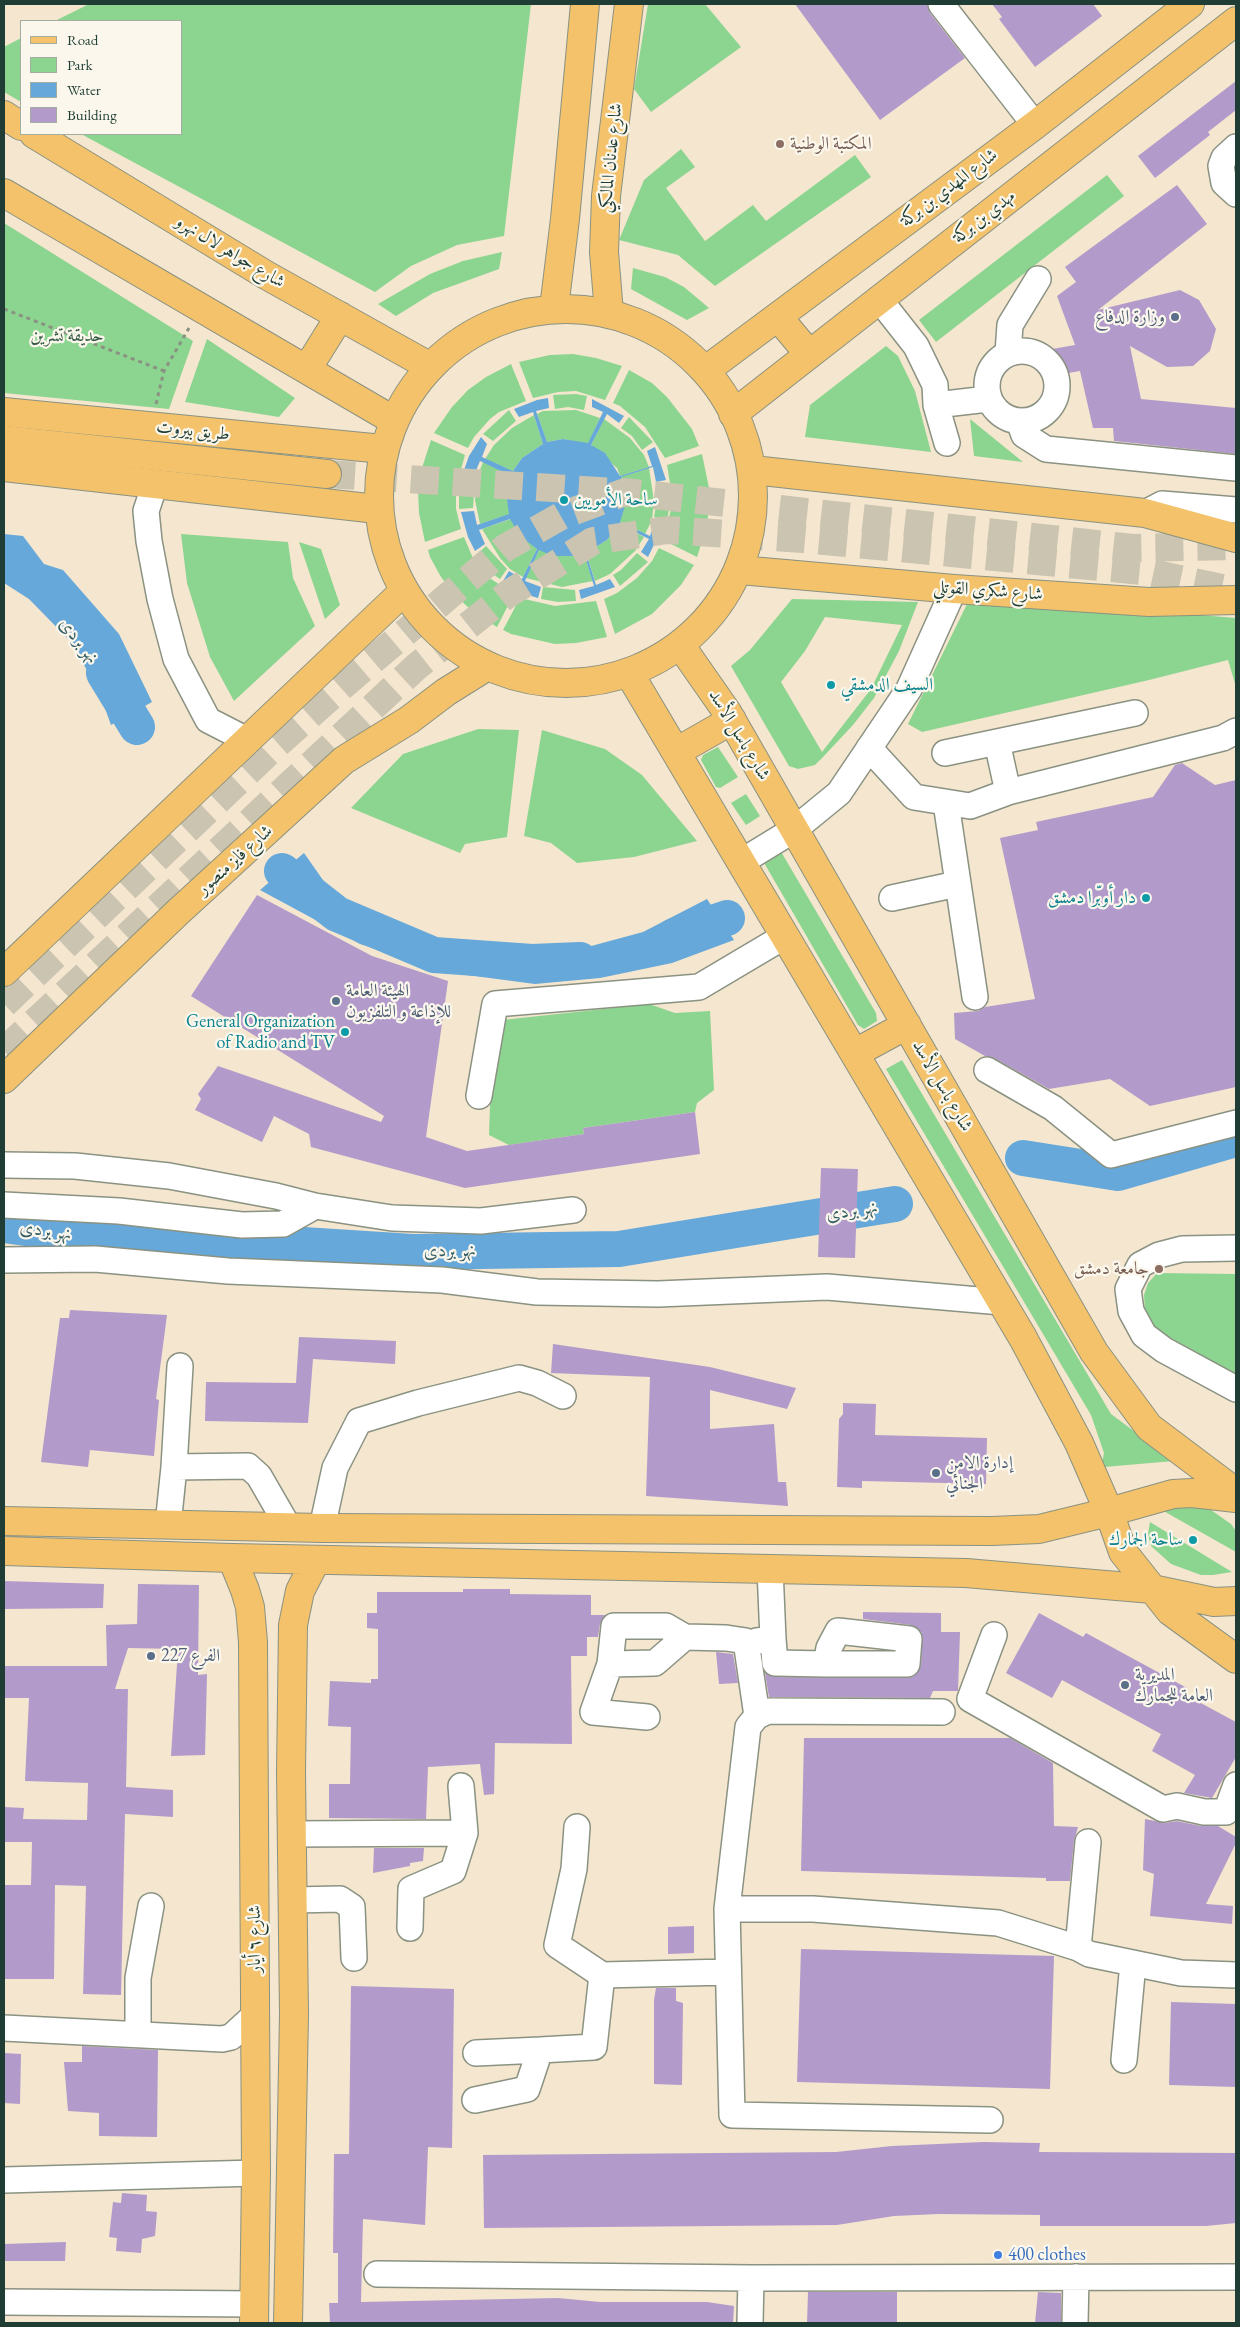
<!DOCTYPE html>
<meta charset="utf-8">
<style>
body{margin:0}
#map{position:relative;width:1240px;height:2327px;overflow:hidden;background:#f5e6cf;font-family:"EB Garamond",serif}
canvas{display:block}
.frame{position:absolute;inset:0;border:5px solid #1f3d34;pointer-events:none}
.legend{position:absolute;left:20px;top:20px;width:162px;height:115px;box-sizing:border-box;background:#fbf7ec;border:1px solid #a3ada2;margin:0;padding:6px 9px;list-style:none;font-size:15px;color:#1f3d34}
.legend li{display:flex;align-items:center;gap:10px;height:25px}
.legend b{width:25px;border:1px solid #a3ada2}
</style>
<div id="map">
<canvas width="1240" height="2327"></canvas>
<div class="frame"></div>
<ul class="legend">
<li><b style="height:6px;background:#f3c26a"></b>Road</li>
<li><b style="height:14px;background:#8cd590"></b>Park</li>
<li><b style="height:14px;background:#66a8da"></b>Water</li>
<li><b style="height:14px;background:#b29bca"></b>Building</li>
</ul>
</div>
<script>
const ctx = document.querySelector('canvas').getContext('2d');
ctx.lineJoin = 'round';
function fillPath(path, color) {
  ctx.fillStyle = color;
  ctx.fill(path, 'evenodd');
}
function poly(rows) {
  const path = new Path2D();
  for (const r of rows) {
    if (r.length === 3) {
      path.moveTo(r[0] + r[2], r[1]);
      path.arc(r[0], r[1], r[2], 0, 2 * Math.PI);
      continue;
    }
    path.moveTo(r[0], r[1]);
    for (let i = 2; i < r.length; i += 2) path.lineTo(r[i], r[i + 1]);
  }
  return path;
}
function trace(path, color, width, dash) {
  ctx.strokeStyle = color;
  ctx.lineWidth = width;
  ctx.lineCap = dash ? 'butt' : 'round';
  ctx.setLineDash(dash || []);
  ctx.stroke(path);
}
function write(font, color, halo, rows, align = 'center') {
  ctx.font = font + ' "EB Garamond",Amiri,serif';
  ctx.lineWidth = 4.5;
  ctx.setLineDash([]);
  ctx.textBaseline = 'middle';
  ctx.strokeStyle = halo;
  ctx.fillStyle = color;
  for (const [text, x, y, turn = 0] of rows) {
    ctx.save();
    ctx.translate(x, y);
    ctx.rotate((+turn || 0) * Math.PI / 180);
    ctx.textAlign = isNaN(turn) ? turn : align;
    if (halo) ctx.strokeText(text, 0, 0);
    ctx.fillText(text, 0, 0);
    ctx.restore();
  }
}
fillPath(poly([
 [89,4,531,4,504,236,457,245,411,266,375,292,81,134,181,134,181,21,55,21],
 [648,4,705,4,741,47,651,112,634,89],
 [21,38,21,102,4,92,4,47],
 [681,149,695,167,666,188,705,241,753,205,766,221,855,155,871,177,715,286,678,255,619,240,644,180],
 [1107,175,1124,196,936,342,919,320],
 [4,223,193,341,169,409,4,393],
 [502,252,499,269,433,293,396,316,378,304,430,274,463,261],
 [633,268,665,277,684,287,709,308,687,320,631,289],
 [207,339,295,398,279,417,185,402],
 [886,346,898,356,915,391,931,452,805,437,810,405],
 [573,354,596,358,622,366,605,400,576,391,558,392,533,398,519,362,550,355],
 [511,364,526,401,499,412,490,419,474,437,468,448,434,433,452,407,468,390,486,377],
 [629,370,652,383,667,397,692,429,699,446,665,458,645,427,620,406,613,403],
 [576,394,587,396,584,410,568,407,555,409,553,395],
 [509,410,516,421,493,441,483,434],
 [576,410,600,418,588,444,563,439,547,442,537,414,543,411],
 [534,415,543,444,522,458,513,471,485,459,494,445,512,428],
 [629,417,653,442,642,450,632,436,621,428],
 [604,419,630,438,644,455,649,467,620,476,617,468,591,445],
 [970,419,1023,462,974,456],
 [431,440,465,455,456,487,456,509,461,529,425,542,419,513,418,490,422,468],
 [702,454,709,488,709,509,706,529,697,557,663,540,673,502,667,465],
 [483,462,511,476,507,500,510,514,480,524,475,500,478,475],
 [649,468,654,501,652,520,645,534,619,521,625,505,624,486,620,477],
 [461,475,475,478,473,508,459,509,459,487],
 [669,486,671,499,667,520,654,517,657,501,656,487],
 [511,519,521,536,537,549,523,577,510,569,500,558,482,529],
 [619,524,644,537,635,551,610,574,595,581,586,553,607,540],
 [181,534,288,542,293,578,315,626,234,701,210,657,187,583],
 [464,537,472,556,480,567,491,579,514,594,497,627,472,611,455,595,441,577,430,557,428,550],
 [299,542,321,549,340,605,325,619],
 [486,546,507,569,500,579,487,570,476,555],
 [659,548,694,565,681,585,652,614,615,634,604,599,617,593,637,578,652,561],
 [539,550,584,553,593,581,562,587,526,578],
 [637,553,648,562,620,586,613,575,621,570],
 [543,587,575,590,576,601,558,602,541,599],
 [971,596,1236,618,1236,687,1228,660,1149,680,922,732,908,724],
 [520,598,555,606,596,601,607,637,576,643,555,644,511,634,503,630],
 [792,599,918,602,899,651,874,698,853,725,823,757,815,765,798,769,789,766,731,666,750,650],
 [825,617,902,625,871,689,822,752,781,682,805,651],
 [478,729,519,730,507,837,465,844,460,853,351,808,403,754],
 [542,730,605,749,642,775,697,841,634,857,577,863,551,843,524,836],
 [718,747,738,777,720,788,716,787,701,760,703,755],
 [746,794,760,816,746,825,731,803],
 [780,850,876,1013,877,1021,864,1029,858,1025,763,861],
 [649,1004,675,1013,710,1011,714,1090,697,1103,695,1112,583,1128,584,1134,509,1145,489,1135,493,1021],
 [902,1060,1111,1414,1174,1461,1104,1467,1102,1463,1104,1453,1091,1415,886,1069],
 [1157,1273,1236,1274,1236,1374,1158,1331,1145,1312,1144,1295,1148,1283],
 [1200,1506,1211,1510,1231,1524,1236,1531,1236,1552,1160,1509],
 [1150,1522,1232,1572,1213,1575,1201,1575,1171,1564,1151,1546,1148,1534]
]), '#8cd590');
fillPath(poly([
 [548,398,549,408,536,411,547,442,563,439,588,443,603,412,592,407,592,399,624,416,619,423,607,414,591,445,605,453,620,476,652,466,647,451,655,447,666,480,656,482,653,467,621,477,624,486,625,506,620,522,650,536,655,522,664,524,648,557,641,552,649,539,619,524,607,540,586,553,596,585,610,579,615,587,581,599,579,590,594,586,584,553,572,556,553,556,539,550,525,581,541,587,538,598,528,595,503,581,509,571,522,579,537,549,520,536,510,519,479,530,485,544,475,551,468,537,461,512,474,511,477,525,509,514,507,500,511,476,480,461,475,473,464,470,469,456,481,437,487,444,482,457,513,471,522,458,543,444,533,412,519,417,514,409,537,400],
 [4,534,23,536,44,564,63,570,119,634,152,702,111,725,101,697,73,644,29,599,4,583],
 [304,853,351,920,434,955,532,962,643,932,707,899,734,940,672,963,600,978,535,984,444,972,360,944,260,890]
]), '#66a8da');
trace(poly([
 [104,673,137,727],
 [282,871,337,914,434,955,532,962,580,960],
 [674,936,727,918],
 [1023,1158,1118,1173,1236,1139],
 [4,1225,96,1238,303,1245,413,1252,619,1249,895,1204]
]), '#66a8da', 36);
fillPath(poly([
 [795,4,927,4,930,13,965,58,880,120],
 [992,4,1093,4,1102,16,1035,67,999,19,1002,17],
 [1236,81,1236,110,1208,132,1210,135,1155,178,1138,156],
 [1177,185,1207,224,1098,310,1180,290,1199,300,1216,329,1210,351,1193,366,1167,367,1130,346,1141,399,1236,408,1236,454,1114,441,1113,428,1093,428,1080,371,1046,377,1041,351,1075,345,1057,296,1076,282,1065,267],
 [1182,763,1215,785,1236,780,1236,1087,1150,1106,1110,1079,1049,1089,994,1058,985,1056,955,1039,954,1013,978,1011,985,1007,1035,999,1000,838,1038,830,1036,822,1153,797,1175,765],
 [257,895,372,956,448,981,426,1137,467,1151,584,1134,583,1128,695,1112,700,1154,465,1188,311,1147,309,1134,274,1116,262,1142,195,1110,201,1099,198,1094,218,1066,381,1122,384,1116,191,996],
 [821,1168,858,1169,855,1258,818,1257],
 [70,1310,167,1315,156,1399,159,1400,154,1456,90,1450,88,1467,41,1462,60,1318,69,1318],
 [299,1337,396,1341,395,1364,313,1359,308,1423,205,1421,206,1382,296,1383],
 [553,1344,710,1367,796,1388,787,1409,710,1390,710,1429,774,1424,778,1482,786,1482,788,1506,646,1496,650,1377,551,1373],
 [843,1403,876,1404,875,1435,987,1438,986,1484,862,1481,862,1488,837,1487,839,1419,843,1414],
 [4,1581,104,1584,103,1608,4,1609],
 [138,1584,199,1585,198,1675,207,1674,205,1755,171,1756,178,1649,128,1648,115,1689,128,1689,126,1787,173,1790,173,1817,125,1814,121,1995,83,1994,86,1886,55,1885,54,1979,4,1979,4,1885,31,1885,32,1842,4,1842,4,1807,24,1808,23,1819,87,1820,88,1783,25,1781,29,1698,4,1698,4,1666,107,1666,106,1625,137,1624],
 [463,1589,510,1589,510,1594,591,1595,591,1615,606,1615,600,1624,598,1637,587,1637,587,1656,571,1656,572,1744,495,1743,494,1794,484,1795,480,1764,428,1767,426,1819,329,1818,329,1784,350,1784,351,1727,328,1726,330,1681,371,1683,371,1679,378,1679,378,1629,367,1628,367,1613,377,1613,377,1592,463,1592],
 [863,1612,941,1613,941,1632,960,1632,958,1691,933,1691,930,1698,769,1697,765,1673,775,1677,907,1678,914,1676,921,1665,922,1633,911,1625,863,1619],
 [1039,1613,1083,1637,1086,1633,1187,1688,1184,1694,1236,1722,1236,1757,1212,1798,1184,1793,1195,1775,1152,1751,1161,1734,1062,1680,1052,1698,1006,1673],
 [716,1652,733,1654,738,1683,719,1684],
 [804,1738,1010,1738,1053,1763,1054,1826,1078,1827,1074,1841,1070,1881,1046,1881,1046,1878,801,1871],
 [1145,1819,1165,1823,1177,1821,1201,1826,1218,1826,1236,1837,1236,1843,1206,1904,1233,1906,1232,1924,1150,1916,1154,1874,1143,1870],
 [374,1848,424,1848,423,1861,410,1863,410,1866,373,1873],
 [694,1926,694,1953,668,1954,668,1927],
 [801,1949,1054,1956,1050,2089,797,2082],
 [351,1986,454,1989,452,2148,428,2147,425,2225,363,2219,361,2302,558,2298,600,2302,707,2302,734,2306,733,2323,330,2323,329,2303,338,2303,338,2253,333,2253,334,2154,349,2154],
 [656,1988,676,1988,676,2001,683,2003,682,2085,654,2084,654,2000],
 [1171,2002,1236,2004,1236,2087,1169,2085],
 [82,2046,158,2050,157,2137,99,2136,99,2113,68,2111,64,2062,82,2062],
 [4,2053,21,2054,20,2104,4,2103],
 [983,2142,1040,2143,1039,2152,1236,2153,1236,2223,1206,2226,1040,2226,1040,2215,939,2214,894,2216,837,2225,484,2228,483,2155,836,2152,892,2146],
 [122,2193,147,2195,146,2211,157,2212,155,2236,142,2239,141,2253,116,2251,117,2238,109,2237,113,2202,121,2203],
 [66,2242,65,2261,4,2261,4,2244],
 [808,2292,897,2292,897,2323,807,2323],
 [1038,2292,1061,2293,1061,2323,1035,2323]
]), '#b29bca');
trace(poly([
 [327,474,616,492],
 [4,1004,274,747,347,682,505,548,561,516,625,492,1133,548,1236,546],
 [4,1051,416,667,508,594,593,541,667,530,803,539,1142,571,1236,591]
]), '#cac4b0', 28, [28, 14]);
const minor = poly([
 [941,4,1035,125],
 [1236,147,1224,158,1221,166,1224,183,1236,194],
 [879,299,916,346,935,385,936,405,947,443],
 [1022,386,35],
 [1008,353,1010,325,1038,279],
 [936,405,988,399],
 [1019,421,1024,435,1046,449,1236,468],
 [155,484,146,511,149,541,160,599,176,659,208,720,247,740],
 [1145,513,1162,504,1236,510],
 [997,742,1008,792],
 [869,748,914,797,970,806,1008,792,1223,738,1236,731],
 [945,753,1135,713],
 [946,803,975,997],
 [741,862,795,829,839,793,909,689,954,589],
 [892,898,957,884],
 [987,1070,1053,1108,1111,1155,1236,1123],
 [479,1096,495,1004,699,987,785,936],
 [4,1165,75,1166,169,1176,276,1196,315,1206,392,1218,481,1221,573,1210],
 [4,1205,119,1211,242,1225,283,1224,315,1206],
 [1236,1248,1182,1249,1159,1255,1140,1265,1128,1289,1131,1311,1144,1335,1164,1350,1236,1389],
 [4,1260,95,1259,228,1271,442,1280,537,1292,658,1294,827,1287,1002,1302],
 [174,1467,180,1366],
 [168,1525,174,1467,248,1466,259,1476,289,1528],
 [322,1528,335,1468,359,1421,418,1403,519,1378,537,1383,563,1396],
 [994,1635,970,1699,1163,1809,1177,1806,1204,1812,1226,1812,1236,1785],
 [685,1637,655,1663,610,1664,614,1626,666,1626,685,1637,726,1638,746,1641,757,1716],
 [773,1639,775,1663,826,1664,907,1664,909,1639,838,1631,829,1648,826,1664],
 [757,1641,773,1639,770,1569],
 [610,1664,593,1712,647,1717],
 [942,1712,768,1711,757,1716,748,1727,727,1909,732,2115,990,2120],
 [577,1827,574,1869,557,1945,602,1975],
 [292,1834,465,1833],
 [293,1900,340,1899,352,1907,354,1958],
 [727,1909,813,1909,998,1923,1078,1948,1089,1954,1181,1973,1236,1975],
 [410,1928,411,1889,453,1871,465,1833,461,1786],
 [1078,1948,1088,1842],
 [4,2028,222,2039,231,2037,255,2015],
 [138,2034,138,1978,151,1906],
 [476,2053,540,2050],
 [1124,2060,1133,1963],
 [475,2100,527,2089,540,2050,594,2047,602,1975,728,1972],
 [4,2180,256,2173],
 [377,2274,751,2278,1236,2277],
 [4,2302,254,2304],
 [750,2323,751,2278],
 [1075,2323,1076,2277]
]);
const major = poly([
 [4,115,21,126],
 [34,134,266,275,429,366],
 [4,193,393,420],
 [554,308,565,219,585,4],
 [609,313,604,252,606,196,629,4],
 [778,317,809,354],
 [307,369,340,316],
 [706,370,1035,125,1190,4],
 [4,412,383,449],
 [733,414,1236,21],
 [4,467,377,509],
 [681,646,727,712,1094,1352,1149,1427,1226,1485,1236,1497],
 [629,673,1023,1338,1079,1443,1109,1512,1123,1552,1170,1611,1236,1659],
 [676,752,732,720],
 [855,1053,907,1025],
 [4,1521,322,1528,992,1531,1039,1529,1109,1512,1173,1494,1192,1493,1236,1498],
 [4,1551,232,1558,966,1573,1152,1589,1214,1602,1236,1601],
 [232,1558,245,1590,250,1607,253,1642,256,2173,254,2323],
 [288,2323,294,2015,291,1772,293,1625,300,1591,316,1560]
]);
const highway = poly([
 [566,496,187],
 [4,440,327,474],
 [753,470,1145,513,1236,538],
 [740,570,954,589,1149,602,1236,600],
 [4,972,403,592],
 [4,1079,178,912,344,760,409,720,446,692,486,667]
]);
trace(minor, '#8a9282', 28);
trace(major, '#8a9282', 30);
trace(highway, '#8a9282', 30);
trace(poly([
 [4,309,164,371],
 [156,404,164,371,189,328]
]), '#8a9282', 3, [4, 4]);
trace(minor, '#fff', 25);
trace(major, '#f3c26a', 28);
trace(highway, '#f3c26a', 28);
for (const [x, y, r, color] of [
 [780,144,5,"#8d6e63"],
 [1175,317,5,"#5c6f8a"],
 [564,500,5,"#0f9aa8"],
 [831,685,5,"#0f9aa8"],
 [1146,898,5,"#0f9aa8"],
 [336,1001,5,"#5c6f8a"],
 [345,1032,5,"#0f9aa8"],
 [1159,1269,5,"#8d6e63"],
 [936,1473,5,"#5c6f8a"],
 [1193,1540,5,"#0f9aa8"],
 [151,1656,5,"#5c6f8a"],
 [1125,1685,5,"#5c6f8a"],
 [998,2255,5,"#3f7fe0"]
]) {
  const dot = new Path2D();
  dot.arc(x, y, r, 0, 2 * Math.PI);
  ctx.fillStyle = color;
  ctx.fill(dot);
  trace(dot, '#fbf7ec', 2);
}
write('18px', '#785e54', '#fbf7ec', [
 ["المكتبة الوطنية",790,144],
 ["جامعة دمشق",1149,1269,"right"]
], 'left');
write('18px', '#1f3d34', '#fbf7ec', [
 ["شارع عدنان المالكي",611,158,-84],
 ["شارع المهدي بن بركة",949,188,-37],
 ["مهدي بن بركة",984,217,-38],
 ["شارع جواهر لال نهرو",230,252,31],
 ["طريق بيروت",193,431,6],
 ["شارع شكري القوتلي",988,591,4],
 ["شارع باسل الأسد",739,735,59],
 ["شارع فايز منصور",235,860,-42],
 ["شارع باسل الأسد",942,1086,60],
 ["شارع ٦ أيار",255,1939,-90]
]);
write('18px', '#4e5e75', '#fbf7ec', [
 ["وزارة الدفاع",1165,317,"right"],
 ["الهيئة العامة",346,991],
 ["للإذاعة و التلفزيون",346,1012],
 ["إدارة الامن",946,1463],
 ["الجنائي",946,1484],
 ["الفرع 227",161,1656],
 ["المديرية",1135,1675],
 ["العامة للجمارك",1135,1696]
], 'left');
write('18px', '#355b46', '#fbf7ec', [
 ["حديقة تشرين",67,336]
]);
write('18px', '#0d838f', '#fbf7ec', [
 ["ساحة الأمويين",574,500,"left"],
 ["السيف الدمشقي",841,685,"left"],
 ["دار أوبّرا دمشق",1136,898],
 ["General Organization",335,1022],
 ["of Radio and TV",335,1043],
 ["ساحة الجمارك",1183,1540]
], 'right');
write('18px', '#366cbe', '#fbf7ec', [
 ["400 clothes",1008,2255]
], 'left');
write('italic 19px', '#345d66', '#fbf7ec', [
 ["نهر بردى",79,641,52],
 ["نهر بردى",852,1211,-9],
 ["نهر بردى",46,1231,8],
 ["نهر بردى",450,1251,-1]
]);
</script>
